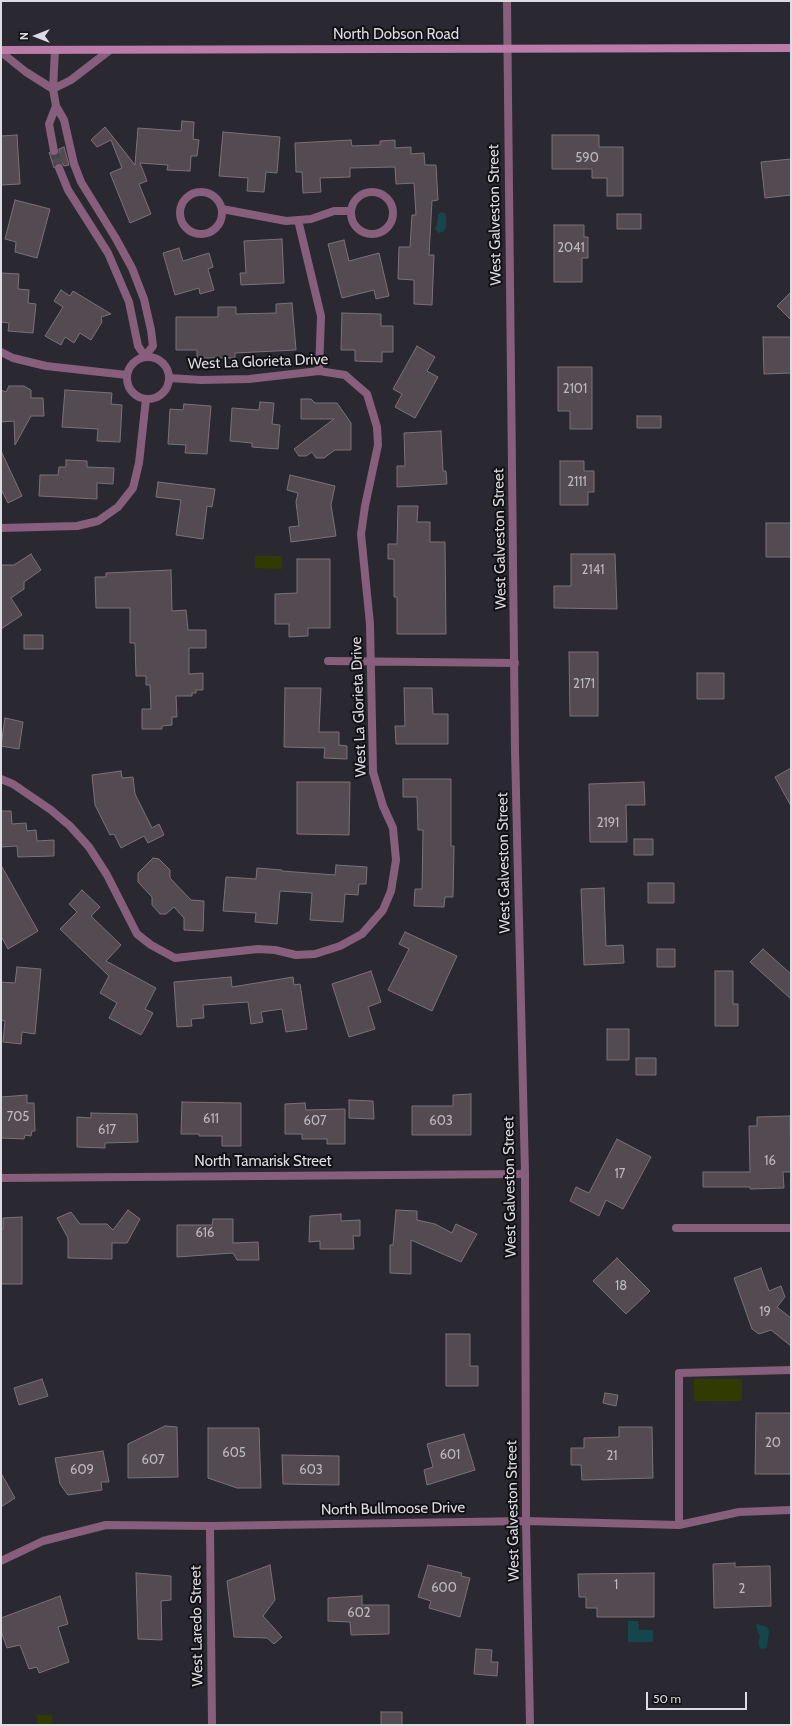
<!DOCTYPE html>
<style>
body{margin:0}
#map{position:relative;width:792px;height:1726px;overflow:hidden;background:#2a2831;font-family:Cabin,sans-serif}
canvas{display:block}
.frame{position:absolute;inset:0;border:2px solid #dddce2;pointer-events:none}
.north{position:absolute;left:16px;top:16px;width:40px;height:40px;-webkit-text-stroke:3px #121115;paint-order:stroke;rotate:270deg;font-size:11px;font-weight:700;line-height:16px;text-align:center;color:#dddce2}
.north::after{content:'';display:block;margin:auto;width:14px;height:18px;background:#dddce2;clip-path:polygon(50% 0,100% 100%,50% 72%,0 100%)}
.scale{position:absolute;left:646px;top:1692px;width:101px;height:18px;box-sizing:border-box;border:2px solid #dddce2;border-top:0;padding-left:5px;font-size:12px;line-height:14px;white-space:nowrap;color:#dddce2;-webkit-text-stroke:3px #121115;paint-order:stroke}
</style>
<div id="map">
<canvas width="792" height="1726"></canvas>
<div class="frame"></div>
<div class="north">N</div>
<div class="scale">50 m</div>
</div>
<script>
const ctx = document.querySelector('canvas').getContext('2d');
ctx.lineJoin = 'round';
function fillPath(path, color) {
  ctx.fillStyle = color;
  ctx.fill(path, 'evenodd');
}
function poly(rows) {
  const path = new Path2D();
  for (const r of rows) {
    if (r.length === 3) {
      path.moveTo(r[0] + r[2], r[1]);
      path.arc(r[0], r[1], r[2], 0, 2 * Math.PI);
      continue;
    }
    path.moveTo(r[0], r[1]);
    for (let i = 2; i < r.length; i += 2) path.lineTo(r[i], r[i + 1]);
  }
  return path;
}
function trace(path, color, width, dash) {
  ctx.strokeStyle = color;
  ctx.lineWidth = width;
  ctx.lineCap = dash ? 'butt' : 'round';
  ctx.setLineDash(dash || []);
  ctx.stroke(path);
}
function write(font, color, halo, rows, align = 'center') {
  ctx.font = font + ' Cabin,sans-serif';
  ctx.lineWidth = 4;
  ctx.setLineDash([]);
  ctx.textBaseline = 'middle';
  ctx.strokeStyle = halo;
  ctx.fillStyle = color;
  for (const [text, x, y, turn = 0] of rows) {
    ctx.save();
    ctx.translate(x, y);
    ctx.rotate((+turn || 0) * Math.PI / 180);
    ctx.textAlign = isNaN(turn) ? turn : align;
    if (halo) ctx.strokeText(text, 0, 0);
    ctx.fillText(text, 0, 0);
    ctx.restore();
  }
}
fillPath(poly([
 [255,556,282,556,282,569,255,568],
 [694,1379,742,1379,742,1401,694,1401],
 [37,1715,52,1715,53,1725,37,1725]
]), '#313b00');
fillPath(poly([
 [441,212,446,214,446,227,444,231,439,233,435,229,437,225,438,215],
 [628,1621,638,1621,639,1630,653,1630,653,1642,628,1642],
 [757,1624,767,1627,769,1631,767,1647,763,1649,760,1648,758,1642,760,1637,756,1625]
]), '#14464c');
const building = poly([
 [182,121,194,122,193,139,199,140,197,156,191,156,190,171,167,170,168,165,140,163,147,181,139,184,151,214,130,223,110,173,122,168,111,140,97,147,91,140,105,127,135,165,138,128,181,131,182,121],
 [223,132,280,137,277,173,266,172,264,192,247,191,248,178,219,176,223,132],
 [17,135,20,184,1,185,1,136,17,135],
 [552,135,599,135,599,147,623,147,623,196,607,196,607,178,592,178,592,169,552,169,552,135],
 [351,140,352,146,380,145,380,141,395,140,395,148,411,147,411,154,424,153,425,165,436,165,438,200,432,201,429,255,434,255,432,305,414,304,414,280,398,279,399,247,410,247,412,215,416,215,414,183,396,184,395,167,350,168,350,177,320,178,321,192,303,193,302,172,296,172,295,143,351,140],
 [64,147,69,165,64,166,62,163,57,163,54,168,49,152,52,156,55,156,59,153,59,149,64,147],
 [791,159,791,195,765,198,761,162,791,159],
 [15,200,50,209,37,258,15,252,16,242,5,239,15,200],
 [617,214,641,214,641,229,617,229,617,214],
 [554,225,584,225,584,237,588,237,588,258,582,258,582,282,554,282,554,225],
 [282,239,284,283,241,285,240,273,246,273,244,241,282,239],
 [344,240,349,261,379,253,389,296,376,299,374,290,342,298,328,244,344,240],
 [179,248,183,261,209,253,213,267,208,269,214,290,200,294,199,288,175,295,163,253,179,248],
 [1,273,19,274,18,289,29,290,28,303,36,304,33,333,8,331,9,323,1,322,1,273],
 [61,290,70,296,73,291,111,314,101,317,102,322,91,340,80,333,74,343,65,337,61,345,45,336,63,307,54,301,61,290],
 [791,292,791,320,777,306,791,292],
 [292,303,296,350,235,353,235,358,197,358,197,350,176,350,176,317,218,317,218,307,236,307,236,314,276,313,276,304,292,303],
 [342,313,381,314,381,326,393,326,393,352,382,352,382,362,355,361,355,350,341,350,342,313],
 [763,337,791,337,791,373,764,374,763,337],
 [417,346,435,357,427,371,438,377,415,418,395,407,402,394,393,389,417,346],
 [558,367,592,367,592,429,570,429,570,411,558,411,558,367],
 [9,386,24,386,31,390,31,398,43,398,44,416,31,416,15,445,14,421,1,422,1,390,6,392,9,386],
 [65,390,112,393,111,404,122,405,120,442,97,441,98,429,62,427,65,390],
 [301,399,311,399,315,403,337,403,351,423,351,450,335,450,324,458,316,458,312,452,306,456,299,456,294,449,334,419,301,419,301,399],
 [260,402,274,403,272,424,280,425,278,449,252,447,252,443,230,441,232,408,259,410,260,402],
 [184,404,211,406,207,454,185,453,186,445,168,444,170,409,183,410,184,404],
 [637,416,661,416,661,428,637,428,637,416],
 [441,431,443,471,446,471,447,484,397,487,397,466,405,466,404,433,441,431],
 [1,451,22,496,8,503,1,489,1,451],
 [66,460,87,461,87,467,114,468,113,484,97,483,97,499,39,496,40,475,58,475,59,467,66,467,66,460],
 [560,461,584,461,584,471,594,471,594,492,588,492,588,505,560,505,560,461],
 [290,475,335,486,331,505,336,536,291,542,289,527,299,526,296,502,298,493,287,490,290,475],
 [158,482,215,489,212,507,207,506,203,539,176,535,181,500,156,497,158,482],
 [398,506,418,506,417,522,430,522,430,542,445,542,446,634,397,634,397,597,394,597,394,559,388,559,388,544,397,544,398,506],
 [766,523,791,523,791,557,766,557,766,523],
 [31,554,41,570,24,582,24,589,11,598,22,615,1,629,1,565,14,565,31,554],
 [571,554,615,554,617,609,554,608,554,586,571,586,571,554],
 [297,559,330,559,330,628,308,628,308,636,289,637,289,624,275,624,275,594,297,593,297,559],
 [171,570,172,611,186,610,188,630,206,630,206,648,189,648,189,674,203,673,203,690,196,690,196,693,192,693,192,696,176,696,177,717,172,717,172,725,162,726,162,729,142,729,142,709,151,709,150,685,146,685,146,676,136,676,135,643,130,643,130,608,96,608,95,577,106,577,106,573,171,570],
 [24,635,43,635,43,649,24,649,24,635],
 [569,652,598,652,598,716,570,716,569,652],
 [697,673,724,673,724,699,697,699,697,673],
 [285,688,321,688,319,732,339,732,339,745,347,746,347,759,324,758,325,748,284,747,285,688],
 [404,688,432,688,433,714,448,714,448,744,396,744,395,726,405,726,404,688],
 [5,718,23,722,19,749,1,746,5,718],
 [791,768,791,806,775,777,791,768],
 [121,771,122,778,133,777,135,794,152,828,159,824,164,835,148,843,144,836,121,848,114,834,110,835,95,805,92,775,121,771],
 [403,779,451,779,451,846,454,846,453,897,445,897,444,907,414,906,415,889,422,889,423,830,418,830,417,797,403,797,403,779],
 [297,782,350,782,349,835,297,834,297,782],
 [644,782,645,805,626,805,627,842,590,842,589,784,644,782],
 [1,811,11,811,12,824,26,823,27,831,36,830,37,841,54,840,54,856,18,857,17,846,1,847,1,811],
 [634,839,653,839,653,855,634,855,634,839],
 [153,858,159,859,170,870,170,878,191,900,204,901,203,931,184,930,184,918,174,907,166,914,160,914,152,905,152,897,138,882,138,873,153,858],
 [1,865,38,931,8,949,1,936,1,865],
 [336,865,367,867,366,884,359,884,358,895,345,894,343,922,310,920,312,893,280,891,277,924,255,922,256,913,223,911,226,877,256,879,257,868,282,870,282,871,335,875,336,865],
 [648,883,674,883,674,903,648,903,648,883],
 [604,888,606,946,623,945,624,963,584,965,581,889,604,888],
 [82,890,100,907,91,916,121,945,106,961,156,988,145,1009,153,1013,141,1035,109,1018,117,1003,100,993,109,976,60,929,77,912,69,904,82,890],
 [405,932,457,956,432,1011,388,990,409,949,399,944,405,932],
 [657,949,675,949,675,967,657,967,657,949],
 [763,949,791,974,791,999,750,962,763,949],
 [17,967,41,969,35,1034,22,1032,21,1044,3,1042,5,1021,1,1020,1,982,15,983,17,967],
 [371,971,381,1002,368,1007,375,1029,349,1037,332,984,371,971],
 [715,971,733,971,733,1004,738,1004,738,1026,715,1026,715,971],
 [231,977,232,987,293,977,294,985,300,984,307,1029,286,1032,282,1009,261,1012,263,1022,251,1024,248,1002,203,1005,204,1018,191,1019,192,1026,177,1027,174,982,231,977],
 [607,1029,629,1029,629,1060,607,1060,607,1029],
 [636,1058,656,1058,656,1075,636,1075,636,1058],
 [471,1094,471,1135,412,1135,412,1106,453,1106,453,1095,471,1094],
 [27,1095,27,1103,34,1103,35,1131,32,1131,31,1136,25,1135,24,1139,1,1138,1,1097,27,1095],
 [349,1100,373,1101,374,1119,349,1118,349,1100],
 [182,1102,241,1103,241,1146,222,1146,222,1136,199,1136,199,1134,181,1134,182,1102],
 [305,1103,306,1110,345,1109,345,1144,327,1144,327,1139,302,1139,302,1134,285,1134,285,1104,305,1103],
 [91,1113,137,1114,138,1142,105,1143,105,1148,77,1147,77,1117,91,1118,91,1113],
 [790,1116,791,1172,783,1172,784,1188,750,1189,750,1187,703,1187,703,1172,750,1172,749,1126,757,1126,757,1117,790,1116],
 [617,1139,651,1157,623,1209,606,1200,599,1216,570,1201,576,1187,589,1193,617,1139],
 [128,1210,140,1219,127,1243,112,1243,112,1259,68,1258,68,1238,57,1218,71,1212,80,1224,107,1224,113,1230,128,1210],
 [396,1210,417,1211,417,1220,435,1224,452,1233,456,1224,477,1234,461,1262,411,1240,411,1274,390,1273,390,1245,393,1245,396,1210],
 [341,1214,341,1221,360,1220,360,1236,353,1236,354,1249,320,1249,320,1241,309,1242,310,1216,341,1214],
 [22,1217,22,1284,1,1284,1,1229,3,1229,3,1218,22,1217],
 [213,1219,233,1219,233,1243,258,1242,259,1260,237,1260,233,1253,177,1257,177,1225,212,1225,213,1219],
 [617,1258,650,1291,626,1314,593,1281,617,1258],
 [761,1268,769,1291,781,1286,785,1297,777,1307,791,1318,791,1346,771,1330,759,1334,752,1329,734,1278,761,1268],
 [446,1334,470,1334,470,1366,478,1366,478,1386,446,1386,446,1334],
 [42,1379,48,1396,19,1405,14,1388,42,1379],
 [605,1393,618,1395,616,1406,603,1403,605,1393],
 [756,1413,791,1413,791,1474,755,1474,756,1413],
 [165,1426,177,1427,178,1477,128,1478,128,1444,165,1426],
 [619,1427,652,1427,653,1478,582,1480,581,1465,571,1465,571,1448,584,1448,584,1438,619,1437,619,1427],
 [208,1428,259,1428,261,1488,237,1488,208,1478,208,1428],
 [464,1434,475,1470,427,1485,424,1470,433,1467,427,1444,464,1434],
 [103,1451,109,1482,101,1482,102,1490,68,1495,60,1484,55,1458,103,1451],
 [282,1455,339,1456,339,1485,283,1484,282,1455],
 [1,1473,15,1498,1,1507,1,1473],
 [735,1563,735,1567,770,1566,771,1606,714,1608,713,1564,735,1563],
 [270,1565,275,1600,263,1616,282,1637,274,1644,267,1638,234,1637,227,1581,270,1565],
 [428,1565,462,1573,461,1576,470,1578,460,1617,429,1608,431,1601,418,1597,428,1565],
 [136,1573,171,1576,171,1600,161,1601,162,1640,138,1639,136,1573],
 [654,1573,654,1617,597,1617,597,1608,586,1608,586,1597,579,1597,578,1574,654,1573],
 [60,1596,68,1624,58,1627,69,1662,39,1673,37,1667,29,1669,20,1645,7,1648,1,1631,1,1618,60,1596],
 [362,1596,362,1605,389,1605,389,1634,351,1635,350,1622,328,1621,328,1598,362,1596],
 [476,1649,492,1650,491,1662,498,1662,497,1676,474,1674,476,1649],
 [381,1712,402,1712,402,1725,381,1725,381,1712]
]);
fillPath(building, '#544b52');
trace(building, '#7b7179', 1);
trace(poly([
 [54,151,59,168]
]), '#45434c', 8, [8, 4]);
trace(poly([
 [55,50,53,89,56,106,64,120,74,164,81,182,115,237,132,268,144,299,151,330,153,346,145,356,138,346,129,302,108,253,68,190,59,168],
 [1,52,26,72,53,89,71,80,110,50],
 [54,151,49,124,56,106],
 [372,213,21],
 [201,213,21],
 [222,209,286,221,311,219,334,211,350,211],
 [298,220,321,316,319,371],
 [1,352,13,358,46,366,127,375],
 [148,378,21],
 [1,528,77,526,98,521,118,507,133,488,139,463,146,399],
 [328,661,515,663],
 [1,779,13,784,51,810,70,826,89,847,107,875,137,934,151,945,175,958,258,949,275,950,296,955,315,954,340,946,362,934,383,910,391,891,396,860,393,828,383,806,373,772,370,624,361,534,365,506,378,445,377,427,367,394,345,375,319,371,249,379,201,380,169,378],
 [1,1178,525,1174],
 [676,1228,791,1228],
 [679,1525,679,1373,791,1370],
 [210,1526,212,1725],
 [1,1561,43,1541,106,1525,210,1526,526,1521,679,1525,739,1512,791,1510]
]), '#875f7c', 8);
trace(poly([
 [507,1,515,750,525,1174,526,1521,530,1725]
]), '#875f7c', 8);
trace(poly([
 [1,50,791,48]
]), '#bc7caa', 8);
write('13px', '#bbb8be', null, [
 ["590",587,158],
 ["2041",571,248],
 ["2101",575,389],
 ["2111",577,482],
 ["2141",593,570],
 ["2171",584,684],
 ["2191",608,823],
 ["705",18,1117],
 ["611",211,1119],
 ["607",315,1121],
 ["603",441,1121],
 ["617",107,1130],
 ["16",770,1161],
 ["17",620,1174],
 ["616",205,1233],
 ["18",621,1286],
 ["19",765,1312],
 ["20",773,1443],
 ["605",234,1453],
 ["601",450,1455],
 ["21",612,1456],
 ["607",153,1460],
 ["609",82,1470],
 ["603",311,1470],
 ["1",616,1585],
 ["600",444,1588],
 ["2",742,1589],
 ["602",359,1613]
]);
write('15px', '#dddce2', '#121115', [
 ["North Dobson Road",396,35],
 ["West Galveston Street",495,215,-91],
 ["West La Glorieta Drive",258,362,-2],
 ["West Galveston Street",500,539,-91],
 ["West La Glorieta Drive",359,707,-92],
 ["West Galveston Street",504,863,-91],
 ["North Tamarisk Street",263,1162],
 ["West Galveston Street",510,1187,-91],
 ["North Bullmoose Drive",393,1509,-1],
 ["West Galveston Street",513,1511,-91],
 ["West Laredo Street",197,1626,-91]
]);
</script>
